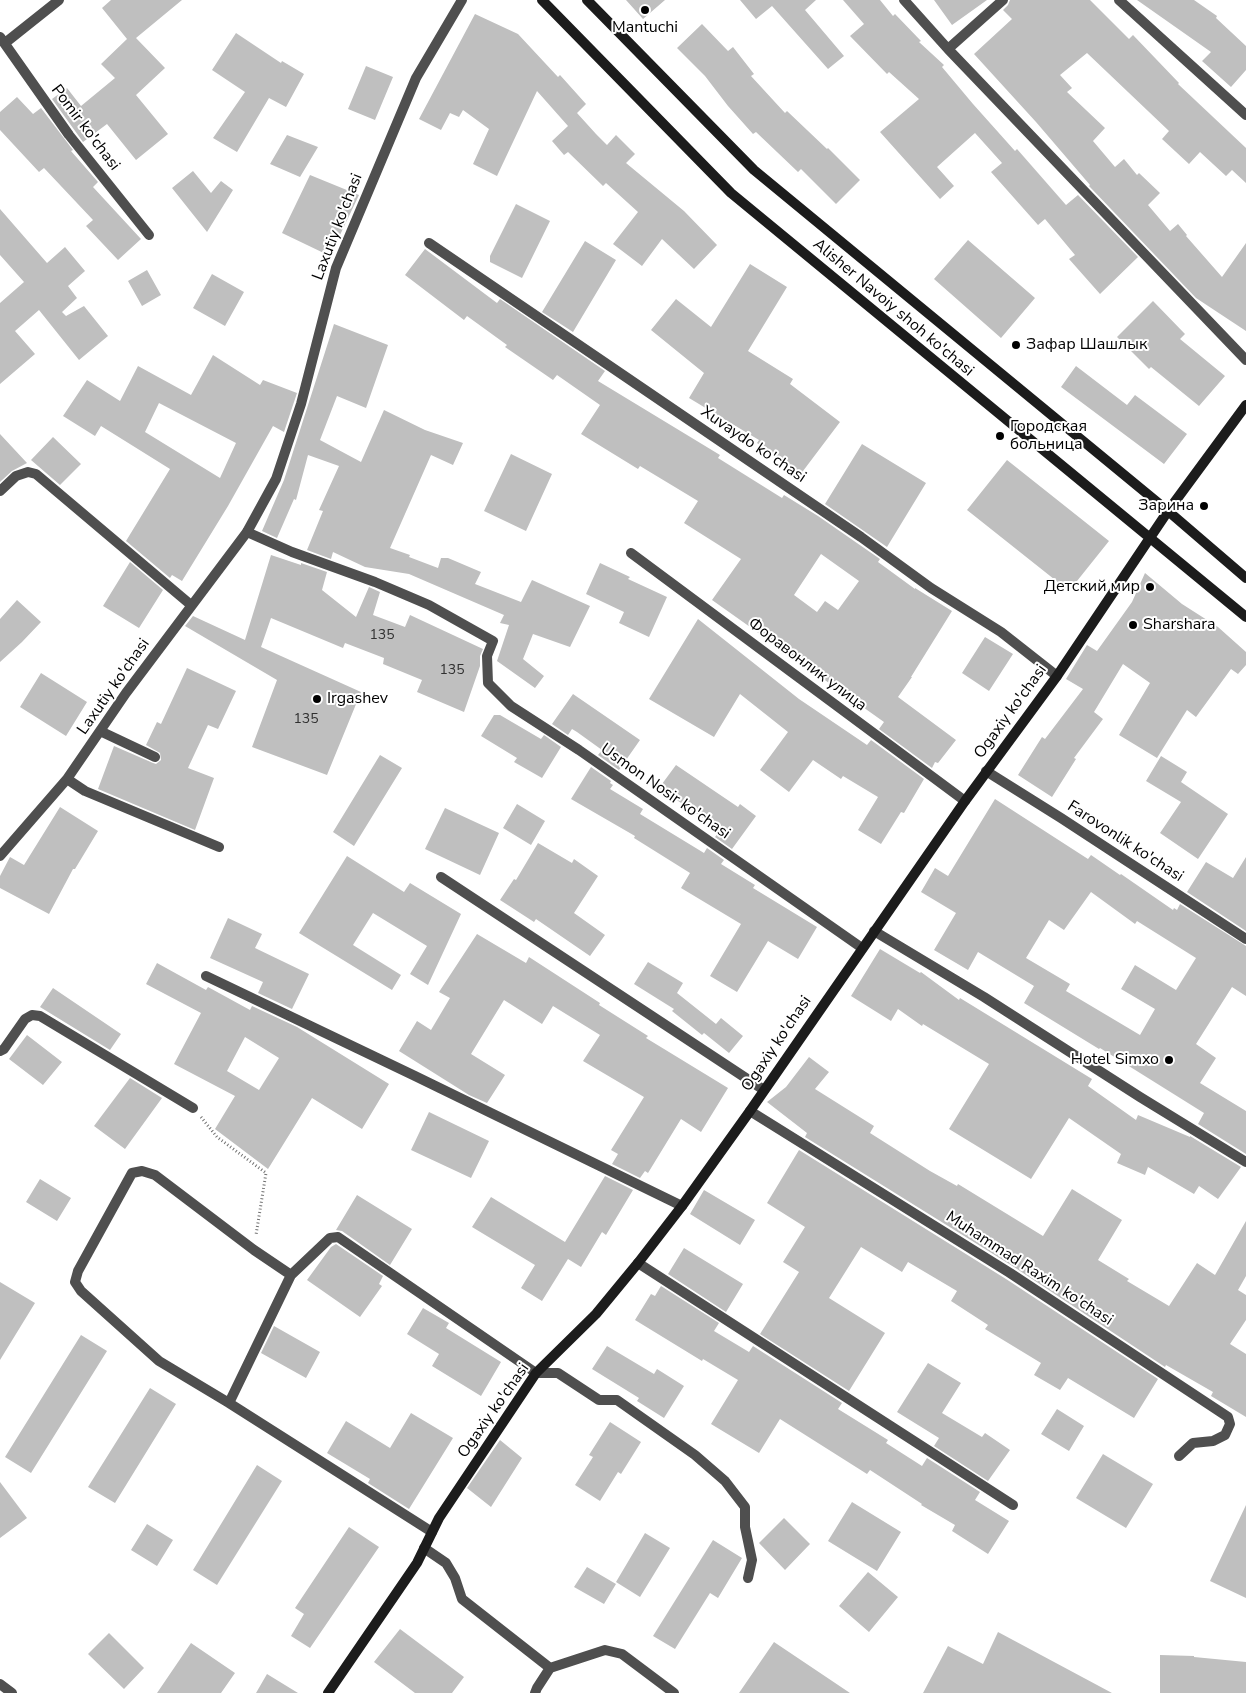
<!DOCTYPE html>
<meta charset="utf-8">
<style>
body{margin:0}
canvas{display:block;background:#fff}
</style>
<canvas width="1246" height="1693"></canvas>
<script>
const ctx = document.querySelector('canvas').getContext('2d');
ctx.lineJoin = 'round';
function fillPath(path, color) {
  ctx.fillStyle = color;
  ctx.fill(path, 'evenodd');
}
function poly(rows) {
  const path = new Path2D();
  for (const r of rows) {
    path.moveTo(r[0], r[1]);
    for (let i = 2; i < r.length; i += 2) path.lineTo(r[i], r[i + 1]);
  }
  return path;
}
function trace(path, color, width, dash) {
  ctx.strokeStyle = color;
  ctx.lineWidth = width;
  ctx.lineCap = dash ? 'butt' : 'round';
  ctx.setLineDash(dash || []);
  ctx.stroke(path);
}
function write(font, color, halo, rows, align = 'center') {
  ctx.font = font + ' "Nunito Sans",sans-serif';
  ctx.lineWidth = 4;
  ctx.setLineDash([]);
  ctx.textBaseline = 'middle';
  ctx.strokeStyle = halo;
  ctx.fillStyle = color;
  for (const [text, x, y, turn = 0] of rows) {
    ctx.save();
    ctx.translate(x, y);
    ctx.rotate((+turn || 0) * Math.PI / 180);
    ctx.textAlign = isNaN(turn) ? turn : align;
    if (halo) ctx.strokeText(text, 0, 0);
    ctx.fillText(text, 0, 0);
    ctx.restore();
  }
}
fillPath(poly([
 [111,0,182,0,136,38,165,68,136,95,168,134,136,160,107,124,83,142,52,99,67,88,81,106,115,78,101,64,127,39,102,8],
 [626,0,665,0,643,19],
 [740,0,816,0,805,10,844,56,828,69,772,6,756,19],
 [843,0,880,0,893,16,895,14,921,41,919,42,944,65,942,67,973,104,1015,151,1017,149,1066,205,1078,195,1138,257,1100,294,1069,259,1075,255,1045,219,1038,225,991,172,1002,163,975,133,937,167,954,186,940,199,880,132,919,99,889,72,887,74,850,36,864,24],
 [934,0,987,0,952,25],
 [1010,0,1090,0,1129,39,1133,35,1179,83,1178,84,1246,148,1246,183,1232,170,1226,176,1200,152,1189,164,1162,139,1169,131,1087,53,1060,75,1072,88,1067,92,1105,128,1093,141,1115,167,1124,159,1137,175,1139,173,1160,193,1148,205,1170,231,1178,224,1187,235,1186,236,1222,277,1246,243,1246,331,1196,298,1089,186,1090,185,1036,122,974,54,1012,19,1003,10,1008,5],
 [1137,0,1194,0,1217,16,1216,18,1246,46,1246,70,1231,87,1202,61,1211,52],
 [475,14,518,34,558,77,560,75,586,104,577,113,596,134,607,145,616,135,635,154,626,163,684,211,717,245,694,269,662,239,642,266,613,244,638,212,606,183,603,186,568,152,564,155,552,141,568,126,537,91,497,176,473,164,489,129,463,110,459,117,450,113,441,130,419,119],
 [702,24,728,51,733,47,754,74,751,76,785,113,787,111,827,149,828,148,860,180,836,204,801,169,798,172,756,132,753,134,728,106,705,76,677,48],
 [236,33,281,63,282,61,304,74,286,107,269,98,237,152,213,138,245,92,212,70],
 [366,66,393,77,375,120,348,109],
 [17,97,33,114,41,108,73,150,71,151,98,182,93,187,141,239,118,260,86,226,93,220,44,168,39,172,0,130,0,112],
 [287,135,318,147,300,177,270,164],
 [193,171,211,193,221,181,233,190,207,232,172,188],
 [310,175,359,195,330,256,282,233],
 [516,204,550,221,522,278,490,262,490,256],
 [0,209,47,263,65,247,85,271,68,286,77,298,62,312,66,316,84,306,108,336,79,360,39,310,15,331,35,354,0,384,0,303,24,282,0,255],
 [968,240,1035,298,1001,338,934,279],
 [585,241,616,260,573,332,542,312],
 [425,249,497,303,500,299,605,371,598,381,720,455,718,458,782,498,784,495,818,516,880,559,878,562,915,589,915,588,952,611,911,677,912,677,898,697,956,740,938,763,935,762,932,768,879,729,884,722,712,600,741,559,684,523,698,501,640,466,638,469,581,434,600,405,557,375,553,380,505,347,507,345,467,316,464,320,405,275],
 [821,554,859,581,838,610,825,601,817,612,794,595],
 [750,264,787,287,748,351,793,379,790,384,840,422,800,475,757,443,759,440,689,398,704,373,651,330,676,299,711,327],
 [147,270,161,295,142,306,128,281],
 [212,274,244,292,225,326,193,308],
 [1153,301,1185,334,1180,339,1225,376,1199,406,1151,367,1149,369,1117,337],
 [334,324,388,345,366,408,337,396,320,440,361,462,384,410,425,430,463,443,453,465,431,455,390,548,410,555,409,557,438,568,441,558,448,558,481,572,475,584,521,602,532,580,590,606,570,647,533,634,523,659,544,676,535,688,497,661,509,625,500,623,504,615,409,574,365,567,333,552,331,559,307,550,323,511,319,510,339,466,308,455,296,500,294,499,277,538,262,531,284,480],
 [213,355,260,385,263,380,297,393,284,432,273,426,228,506,182,581,172,575,170,578,126,541,170,469,101,426,95,436,63,416,87,380,120,401,138,366,191,395],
 [159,403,236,443,220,478,145,432],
 [1076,366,1127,405,1135,395,1187,434,1164,464,1061,387],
 [0,434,27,463,12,471,0,482],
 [53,437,81,464,60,485,31,460],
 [862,444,926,483,887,547,825,504],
 [511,454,552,474,526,531,484,511],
 [1007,460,1109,541,1069,591,967,510],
 [271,555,301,565,301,563,327,572,322,590,356,617,369,587,380,592,373,615,405,627,410,615,483,649,480,656,480,666,464,712,417,692,422,680,383,664,384,658,345,643,343,648,271,618,261,647,361,692,327,775,252,747,277,680,185,626,193,616,245,640],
 [130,562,163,590,139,628,103,606],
 [600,563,630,577,628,579,667,597,649,637,619,623,624,612,586,594],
 [1145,573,1182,604,1218,627,1246,652,1246,665,1238,674,1231,669,1196,717,1187,710,1157,758,1119,735,1150,683,1123,664,1094,712,1103,719,1074,758,1076,759,1052,797,1018,775,1042,737,1045,739,1083,689,1066,679,1087,645,1097,651,1132,602],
 [17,600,41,622,22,642,0,662,0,619],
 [698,619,799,699,867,745,871,740,924,779,904,813,901,812,881,844,858,830,878,797,843,776,841,779,813,760,789,792,760,770,788,732,740,694,714,737,649,699],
 [985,637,1013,654,989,691,962,673],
 [187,668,236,691,218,729,208,725,188,768,214,778,195,830,98,789,114,746,153,763,156,764,161,760,160,753,146,745,157,722,161,724],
 [41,673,87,702,66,736,20,707],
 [573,694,640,740,619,770,598,755,602,750,577,732,572,729,568,735,552,724],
 [494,715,500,715,541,739,544,735,561,747,542,778,514,762,517,758,481,736],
 [380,755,402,768,354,846,333,832],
 [1161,756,1187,772,1181,782,1228,814,1198,859,1160,833,1181,802,1146,781],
 [676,765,738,807,740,804,756,816,732,849,715,837,721,830,659,788],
 [591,767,611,781,610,783,613,785,610,789,643,809,640,814,704,853,707,848,724,860,721,864,755,885,753,888,817,927,798,959,768,941,737,992,710,976,741,924,681,888,690,873,634,838,635,836,571,799],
 [995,799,1088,859,1091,855,1120,875,1121,874,1173,910,1174,908,1177,910,1180,904,1246,946,1246,996,1232,987,1196,1044,1216,1058,1200,1083,1246,1111,1246,1154,1198,1124,1204,1113,1100,1048,1099,1049,1024,1003,1034,986,978,952,968,970,934,950,956,913,921,892,935,868,948,876],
 [1091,892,1135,924,1137,921,1196,958,1176,990,1135,965,1121,989,1155,1009,1140,1035,1066,991,1070,984,1026,958,1049,920,1064,930],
 [517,804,545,821,531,845,503,828],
 [60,807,98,831,75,869,73,869,49,914,0,888,0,876,10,857,24,865],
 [445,808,499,833,480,875,425,849],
 [538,843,572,863,574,859,598,876,574,913,605,935,590,956,536,919,534,922,500,900,514,879,516,880],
 [347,856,404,892,410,883,461,914,428,985,410,974,427,946,373,913,353,945,401,975,392,990,299,933],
 [1246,857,1246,931,1187,892,1206,862,1233,878],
 [228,918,262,934,255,948,309,974,292,1009,258,993,263,982,210,958],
 [477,934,526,963,529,957,600,1003,599,1005,648,1036,646,1038,728,1088,701,1132,681,1119,648,1173,645,1171,640,1178,612,1164,618,1154,611,1150,644,1097,583,1061,600,1035,553,1006,542,1024,504,1000,471,1054,505,1075,487,1103,469,1095,399,1051,417,1021,431,1030,450,998,439,992],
 [880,949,920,973,921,972,959,1000,960,998,1092,1079,1088,1086,1136,1120,1138,1115,1190,1137,1190,1136,1241,1167,1218,1199,1199,1186,1194,1194,1148,1167,1145,1175,1117,1163,1121,1154,1069,1118,1031,1179,949,1129,989,1064,923,1024,922,1026,898,1009,891,1021,851,996],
 [648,962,683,983,677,993,716,1024,721,1018,743,1036,729,1053,704,1033,702,1035,672,1011,674,1009,634,984],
 [157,963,206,990,208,987,250,1010,252,1006,297,1027,389,1084,362,1129,312,1098,268,1169,215,1129,235,1096,174,1064,201,1013,146,984],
 [245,1037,279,1058,259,1090,227,1071],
 [53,988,121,1034,110,1050,40,1007],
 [27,1035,62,1062,43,1085,9,1059],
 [809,1057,829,1072,815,1089,874,1126,870,1133,930,1171,957,1186,958,1184,1043,1236,1072,1189,1122,1220,1098,1260,1129,1279,1127,1281,1169,1306,1197,1263,1215,1275,1246,1221,1246,1276,1238,1290,1246,1295,1246,1320,1230,1344,1246,1354,1246,1417,1211,1396,1213,1392,1166,1365,1165,1367,1014,1267,805,1137,807,1133,767,1102,786,1087],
 [130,1078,162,1098,125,1149,94,1126],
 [429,1112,489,1141,471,1178,411,1150],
 [799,1150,1006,1279,1158,1379,1134,1418,1068,1378,1060,1390,1034,1375,1041,1363,985,1329,988,1325,951,1301,957,1291,908,1262,902,1272,861,1247,829,1298,885,1333,849,1391,760,1334,799,1272,783,1262,805,1227,767,1203],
 [605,1176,633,1190,606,1235,602,1232,581,1267,568,1259,542,1301,521,1288,535,1265,472,1227,491,1197,565,1242],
 [40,1179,71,1198,57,1221,26,1202],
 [704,1190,755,1220,740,1245,690,1214],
 [357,1195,412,1229,390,1265,342,1231,336,1230],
 [336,1244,383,1276,379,1284,382,1286,360,1317,307,1280,331,1247],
 [684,1248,743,1284,726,1312,668,1274],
 [0,1282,35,1303,0,1360],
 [661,1286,719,1323,714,1331,749,1352,753,1346,842,1403,838,1409,888,1440,886,1443,922,1466,927,1458,980,1492,975,1500,1009,1521,988,1554,952,1531,955,1525,921,1505,922,1504,870,1470,867,1474,780,1419,759,1453,711,1424,738,1380,703,1359,702,1361,635,1320,651,1294,655,1296],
 [423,1308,449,1323,446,1328,501,1362,481,1396,432,1366,439,1354,407,1334],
 [274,1326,320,1352,306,1378,261,1353],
 [81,1335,107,1351,31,1473,5,1457],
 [607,1346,654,1374,657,1369,684,1386,664,1418,637,1401,639,1398,592,1369],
 [928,1363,961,1383,942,1413,982,1437,985,1433,1010,1450,988,1481,934,1446,939,1438,897,1412],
 [150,1388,176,1404,115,1503,88,1487],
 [1057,1409,1084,1426,1069,1451,1041,1434],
 [411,1413,453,1438,409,1509,368,1483,370,1479,327,1453,346,1421,390,1448],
 [610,1422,641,1442,621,1474,618,1472,600,1501,575,1485,593,1457,589,1455],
 [500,1440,522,1458,491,1507,467,1488],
 [1103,1454,1153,1484,1126,1528,1076,1498],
 [257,1465,282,1481,217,1585,193,1570],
 [0,1482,27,1518,0,1538],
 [852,1502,901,1532,877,1571,828,1541],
 [1246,1505,1246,1598,1210,1581],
 [784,1518,810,1544,785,1570,759,1543],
 [147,1524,173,1540,157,1566,131,1550],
 [349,1527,379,1547,310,1648,291,1636,304,1614,295,1608],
 [645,1533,670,1548,640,1597,616,1582],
 [713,1540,742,1558,718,1598,710,1593,675,1649,653,1636],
 [587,1567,616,1584,604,1604,574,1587],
 [868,1572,898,1597,869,1632,839,1606],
 [400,1629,464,1677,452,1693,415,1693,374,1662],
 [998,1632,1112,1693,923,1693,948,1646,983,1664],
 [109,1633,144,1668,124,1689,88,1654],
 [774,1642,850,1693,739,1693],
 [191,1643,235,1673,221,1693,157,1693],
 [1160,1655,1194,1656,1194,1657,1246,1662,1246,1693,1160,1693],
 [267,1674,298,1693,256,1693]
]), '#bfbfbf');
trace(poly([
 [201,1117,217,1137,266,1173,256,1235]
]), '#717171', 3, [1, 2.5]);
trace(poly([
 [0,37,69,135,149,235],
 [5,43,59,0],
 [429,243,861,537,931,588,1001,632,1057,676],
 [247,532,292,552,375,582,429,605,493,641,487,656,488,683,511,706,579,750,862,948],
 [631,553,965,801],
 [441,877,764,1090],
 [750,1111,1010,1273,1228,1417,1230,1424,1225,1435,1213,1441,1193,1443,1179,1456],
 [638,1263,1013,1505],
 [424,1548,446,1563,455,1578,462,1599,550,1668],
 [535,1693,537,1688,550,1668,605,1650,622,1654,674,1693]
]), '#4f4f4f', 10);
trace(poly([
 [904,0,948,49,1246,360],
 [1119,0,1246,115],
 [948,49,1003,0],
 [0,491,16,476,28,472,36,474,191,605],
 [100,731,155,757],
 [986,771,1061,818,1246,939],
 [67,779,85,791,219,847],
 [0,856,67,779,126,693,247,532,276,479,301,404,336,268,416,78,462,0],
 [874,931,984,997,1140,1097,1246,1162],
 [206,976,415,1076,682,1206],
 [0,1051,4,1049,25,1019,32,1015,40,1016,193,1108],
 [291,1275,330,1238,338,1237,536,1373,558,1373,599,1400,617,1400,695,1455,725,1481,745,1507,745,1527,752,1560,748,1578],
 [229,1403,291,1275,254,1250,155,1175,142,1171,132,1173,78,1271,75,1282,81,1291,159,1361,229,1403,432,1532],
 [0,1684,12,1693]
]), '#4f4f4f', 10);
trace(poly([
 [542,0,731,193,1246,617],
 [587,0,754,170,1168,511,1246,578],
 [328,1693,417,1563,439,1518,536,1373,596,1314,638,1263,682,1206,750,1111,965,801,1057,676,1168,511,1246,405]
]), '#1c1c1c', 10);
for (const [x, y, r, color] of [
 [645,10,5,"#000"],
 [1016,345,5,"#000"],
 [1000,436,5,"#000"],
 [1204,506,5,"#000"],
 [1150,587,5,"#000"],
 [1133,625,5,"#000"],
 [317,699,5,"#000"],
 [1169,1060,5,"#000"]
]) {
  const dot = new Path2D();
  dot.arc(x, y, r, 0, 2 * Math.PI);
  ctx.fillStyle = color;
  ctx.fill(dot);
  trace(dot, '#fff', 2);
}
write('14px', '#303030', null, [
 ["135",382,636],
 ["135",452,671],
 ["135",306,720]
]);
write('16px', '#000', '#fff', [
 ["Mantuchi",645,28,"center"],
 ["Зафар Шашлык",1026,345],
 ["Городская",1010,427],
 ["больница",1010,445],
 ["Зарина",1194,506,"right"],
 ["Детский мир",1140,587,"right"],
 ["Sharshara",1143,625],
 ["Irgashev",327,699],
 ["Hotel Simxo",1159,1060,"right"]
], 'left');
write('16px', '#000', '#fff', [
 ["Pomir ko'chasi",85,128,53],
 ["Laxutiy ko'chasi",338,227,-69],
 ["Alisher Navoiy shoh ko'chasi",893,308,40],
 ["Xuvaydo ko'chasi",753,445,34],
 ["Форавонлик улица",807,665,37],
 ["Laxutiy ko'chasi",114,687,-55],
 ["Ogaxiy ko'chasi",1011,712,-54],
 ["Usmon Nosir ko'chasi",665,792,35],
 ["Farovonlik ko'chasi",1125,842,33],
 ["Ogaxiy ko'chasi",777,1044,-56],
 ["Muhammad Raxim ko'chasi",1029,1269,33],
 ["Ogaxiy ko'chasi",494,1411,-55]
]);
</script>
